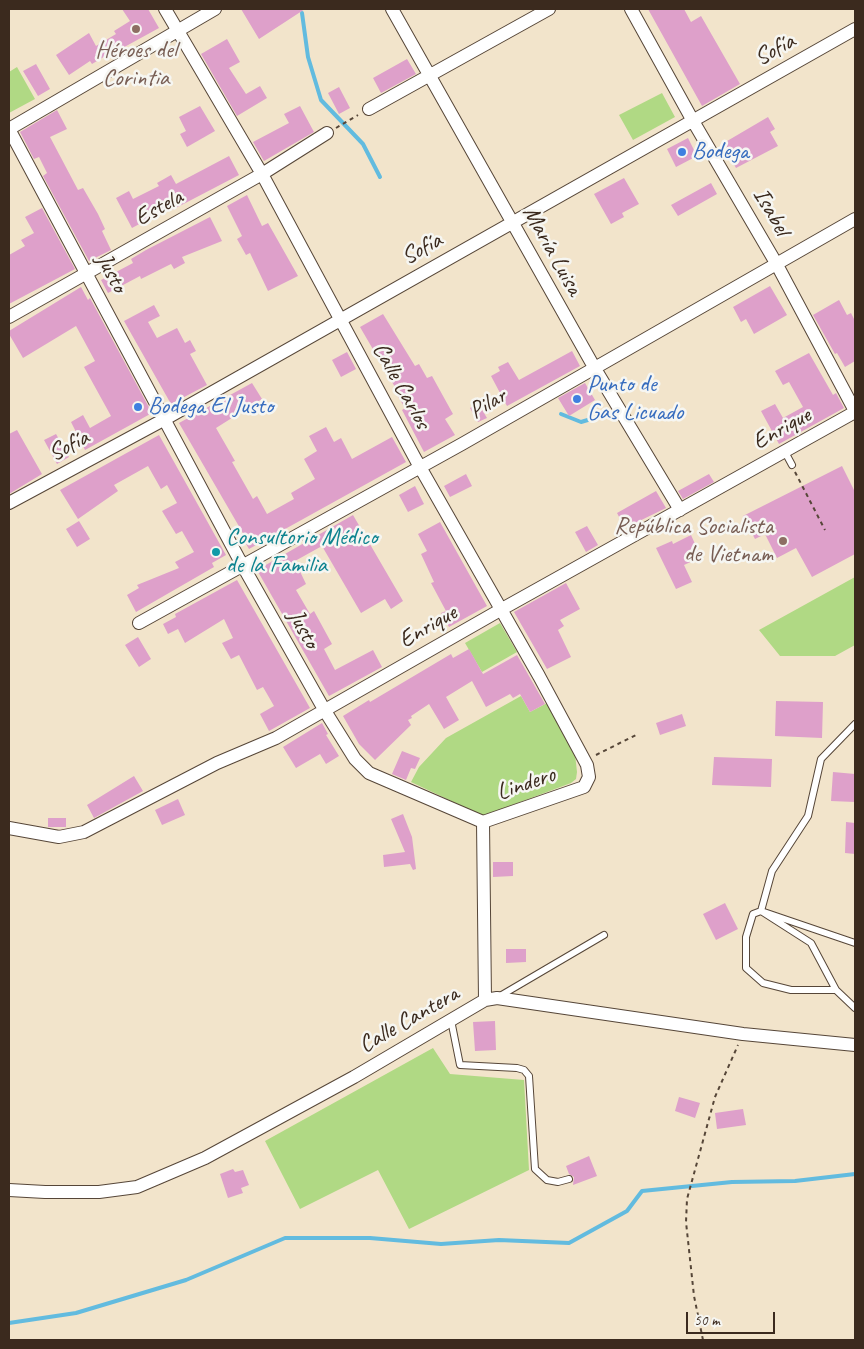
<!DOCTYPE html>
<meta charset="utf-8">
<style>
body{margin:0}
#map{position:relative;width:864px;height:1349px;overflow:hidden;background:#f2e4cb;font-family:Caveat,sans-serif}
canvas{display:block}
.frame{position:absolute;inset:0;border:10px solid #3b2a1e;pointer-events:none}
.scale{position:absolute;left:686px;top:1312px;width:89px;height:22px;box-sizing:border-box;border:2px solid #3b2a1e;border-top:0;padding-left:6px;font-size:15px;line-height:18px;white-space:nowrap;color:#3b2a1e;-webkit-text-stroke:4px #f6f6f2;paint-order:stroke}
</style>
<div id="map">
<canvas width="864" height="1349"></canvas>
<div class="frame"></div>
<div class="scale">50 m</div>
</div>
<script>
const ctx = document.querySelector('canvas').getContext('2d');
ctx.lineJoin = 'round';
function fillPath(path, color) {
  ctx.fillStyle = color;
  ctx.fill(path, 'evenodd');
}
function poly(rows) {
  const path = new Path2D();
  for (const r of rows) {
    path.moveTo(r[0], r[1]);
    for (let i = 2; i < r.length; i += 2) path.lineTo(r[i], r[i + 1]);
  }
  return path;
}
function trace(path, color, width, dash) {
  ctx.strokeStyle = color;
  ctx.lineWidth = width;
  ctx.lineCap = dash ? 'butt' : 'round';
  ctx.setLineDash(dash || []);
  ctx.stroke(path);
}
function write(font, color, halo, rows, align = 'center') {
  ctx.font = font + ' Caveat,sans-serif';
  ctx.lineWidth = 5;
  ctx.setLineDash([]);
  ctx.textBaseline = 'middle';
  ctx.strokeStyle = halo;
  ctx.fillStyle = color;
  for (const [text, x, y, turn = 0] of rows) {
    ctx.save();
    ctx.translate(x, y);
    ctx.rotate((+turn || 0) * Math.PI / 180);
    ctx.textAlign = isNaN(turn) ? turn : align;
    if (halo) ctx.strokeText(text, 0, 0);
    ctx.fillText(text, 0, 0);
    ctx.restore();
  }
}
fillPath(poly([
 [17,67,35,99,9,113,9,72],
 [662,93,675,117,633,140,619,115],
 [855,577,855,645,835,656,780,656,759,630],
 [500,623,517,652,482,672,465,643],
 [521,696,530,712,549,702,575,754,577,772,576,779,571,783,483,816,411,782,419,767,446,738],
 [433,1048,450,1074,524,1080,529,1170,409,1229,378,1170,300,1209,265,1141]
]), '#b0d984');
trace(poly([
 [302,13,308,57,321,100,363,144,380,177],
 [561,414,581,422,608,414],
 [9,1323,76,1313,186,1280,285,1238,370,1238,441,1244,499,1240,569,1243,627,1211,642,1191,732,1182,795,1181,855,1174]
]), '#62bbdf', 4);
fillPath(poly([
 [122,9,148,9,159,28,108,56,107,55,92,64,90,61,69,75,56,55,89,33,96,46,116,34,114,31,130,21],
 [241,9,305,9,259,39],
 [648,9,684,9,691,22,701,16,740,84,702,106],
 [227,39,240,62,229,68,246,94,260,86,267,98,237,116,201,54],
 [407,59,416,74,381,93,373,78],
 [36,64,50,89,38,96,23,71],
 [339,87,350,108,339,114,328,93],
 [200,106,215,131,187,147,180,134,186,131,179,117],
 [300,106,314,132,264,161,253,142,289,123,284,114],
 [57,110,67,129,50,137,78,190,83,188,98,214,105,229,102,231,111,250,89,261,43,176,47,173,39,157,34,159,20,132],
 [768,117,775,129,770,132,778,146,736,168,722,144],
 [688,138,697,156,676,167,667,149],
 [229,156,239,175,172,210,171,207,132,228,116,198,129,191,133,199,159,186,157,183,171,175,176,184],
 [624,178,639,204,622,213,624,217,611,224,594,194],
 [711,183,717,194,678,216,671,205],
 [247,195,262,226,268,223,298,276,268,291,250,253,246,255,237,239,242,236,227,206],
 [42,208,75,269,9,304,9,255,25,246,21,240,34,233,25,217],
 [210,217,222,241,182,257,185,263,174,269,171,264,141,279,140,276,108,293,101,280,133,263,131,259,146,250],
 [770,286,787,315,754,334,746,319,741,322,733,307],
 [81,287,88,300,90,298,152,413,85,450,71,422,83,415,90,428,111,416,84,367,95,361,76,326,23,358,9,334,9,331],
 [839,300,847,315,851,313,855,321,855,361,845,367,837,353,835,354,813,315],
 [154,305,160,316,148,322,157,338,177,328,185,343,190,340,196,351,190,354,207,385,171,404,124,321],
 [383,314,415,366,419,364,427,378,432,376,453,414,445,419,455,435,424,452,402,410,405,408,397,395,399,394,360,327],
 [572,351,580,366,507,406,491,376,500,371,498,367,508,362,519,380],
 [347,352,356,369,341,377,332,360],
 [809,353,833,395,836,393,844,408,779,444,761,411,775,404,783,418,803,407,789,382,783,385,775,371],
 [252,383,262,399,216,428,235,461,232,462,253,499,257,496,267,514,294,499,291,493,315,479,304,459,317,451,309,436,326,427,334,442,341,438,352,459,392,437,406,462,249,549,242,537,244,535,179,423],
 [585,383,595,400,569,416,558,398],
 [478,403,487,418,478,422,470,408],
 [17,430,42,474,9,494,9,434],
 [56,434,69,457,57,464,44,440],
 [159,435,226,555,212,563,214,567,136,612,127,595,139,588,137,585,179,568,175,562,194,552,182,531,176,534,162,511,177,503,167,485,161,489,148,466,114,485,118,491,78,519,60,490],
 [842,466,855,492,855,554,812,577,796,548,777,558,765,534,755,539,743,516],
 [466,474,472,486,450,497,444,486],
 [709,474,714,482,683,499,678,491],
 [415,486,424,504,408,512,399,495],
 [656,491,666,508,625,528,617,513],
 [353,515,403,601,391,609,385,599,361,613,322,546,295,561,306,584,296,590,310,614,314,611,332,644,324,649,335,670,373,650,382,667,329,696,257,570],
 [79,521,90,539,77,547,66,529],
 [440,522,487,606,449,627,441,613,446,611,431,583,434,582,421,554,427,551,418,534],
 [587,526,598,545,586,552,575,532],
 [691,535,701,557,684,565,692,582,676,589,656,548,672,541,673,544],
 [237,580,310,708,269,731,260,714,274,706,263,687,257,690,239,655,231,659,222,643,233,638,224,619,185,643,178,629,168,634,163,624,176,617,175,614],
 [566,583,580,609,560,620,564,626,558,630,571,657,547,669,514,612],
 [138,637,151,659,139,667,125,645],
 [469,649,483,674,517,655,545,704,530,712,520,694,513,698,510,694,486,707,472,681,446,697,459,720,444,729,429,704,411,716,412,718,408,720,411,725,375,760,359,744,343,716,369,700,370,702,451,654,453,658],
 [776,701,823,702,822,738,775,736],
 [682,714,686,726,660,735,656,723],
 [322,723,328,734,326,735,339,756,326,764,320,754,296,768,283,747],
 [402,751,420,758,415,769,411,768,406,780,392,774],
 [714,757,772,759,771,787,712,785],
 [833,772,855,774,855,802,831,801],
 [134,776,143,791,94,818,87,805],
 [178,799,185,815,162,825,155,810],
 [403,814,412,837,416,869,413,870,410,864,384,867,383,855,405,852,391,819],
 [48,818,66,818,66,827,48,827],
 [846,822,855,823,855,854,845,853],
 [493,862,513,862,513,876,493,877],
 [725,903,738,929,716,940,703,914],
 [506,949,526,949,526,962,506,963],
 [495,1021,496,1050,475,1051,473,1022],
 [679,1097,700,1103,695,1118,675,1111],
 [743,1109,746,1125,717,1129,715,1113],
 [589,1156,597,1176,573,1185,574,1177,569,1174,566,1166],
 [233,1169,235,1172,243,1170,249,1185,241,1188,243,1193,228,1198,220,1174]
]), '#dea0ca');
const service = poly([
 [785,452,792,465],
 [855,724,821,759,808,816,772,871,761,911,811,943,836,990,855,1008],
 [836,990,791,990,763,983,746,968,746,937,753,914,761,911,855,943],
 [500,996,604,935],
 [451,1020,460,1065,517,1068,524,1070,529,1076,535,1169,547,1180,558,1182,569,1179]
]);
const minor = poly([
 [165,9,262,174,416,460,539,676,587,765,589,777,584,787,483,822],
 [392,9,594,367,680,510],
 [631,9,693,121,776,263,855,411],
 [369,109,549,9],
 [9,129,239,559,325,711,355,759,369,773,483,822],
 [9,129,215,9],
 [9,317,262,174,327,133],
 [9,503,165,419,855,29],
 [139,623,462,444,855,219],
 [483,822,485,1000],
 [9,828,59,837,84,832,217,763,276,738,502,609,855,412],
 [9,1190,45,1192,99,1192,137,1187,205,1158,354,1077,485,1000,497,998,743,1034,855,1045]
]);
trace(service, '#564638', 8);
trace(minor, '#564638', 14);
trace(poly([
 [336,128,358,115],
 [795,472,825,530],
 [596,755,636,735],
 [703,1340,694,1296,686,1222,687,1199,715,1097,738,1045]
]), '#564638', 2, [4, 4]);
trace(service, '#fff', 6);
trace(minor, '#fff', 12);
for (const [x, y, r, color] of [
 [136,29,5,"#8d6e63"],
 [682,152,5,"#3f7fe0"],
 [577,399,5,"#3f7fe0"],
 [138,407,5,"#3f7fe0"],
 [783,541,5,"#8d6e63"],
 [216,552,5,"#0f9aa8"]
]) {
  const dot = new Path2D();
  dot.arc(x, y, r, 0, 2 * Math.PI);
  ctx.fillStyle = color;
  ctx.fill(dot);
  trace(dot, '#f6f6f2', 2);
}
write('24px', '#3b2a1e', '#f6f6f2', [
 ["Sofía",775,50,-29],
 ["Estela",159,208,-29],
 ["Isabel",771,212,60],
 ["Sofía",422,249,-29],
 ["María Luisa",552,251,61],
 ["Justo",111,273,62],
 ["Calle Carlos",401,386,61],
 ["Pilar",488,404,-30],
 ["Enrique",782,429,-29],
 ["Sofía",69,446,-28],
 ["Enrique",428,627,-30],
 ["Justo",303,629,61],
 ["Lindero",526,784,-19],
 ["Calle Cantera",409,1020,-30]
]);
write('24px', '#785e54', '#f6f6f2', [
 ["Héroes del",136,51],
 ["Corintia",136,79],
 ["República Socialista",773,527,"right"],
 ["de Vietnam",773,555,"right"]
]);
write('24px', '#366cbe', '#f6f6f2', [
 ["Bodega",692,152],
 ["Punto de",587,385],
 ["Gas Licuado",587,413],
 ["Bodega El Justo",148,407]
], 'left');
write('24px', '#0d838f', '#f6f6f2', [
 ["Consultorio Médico",226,538],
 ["de la Familia",226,566]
], 'left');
</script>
